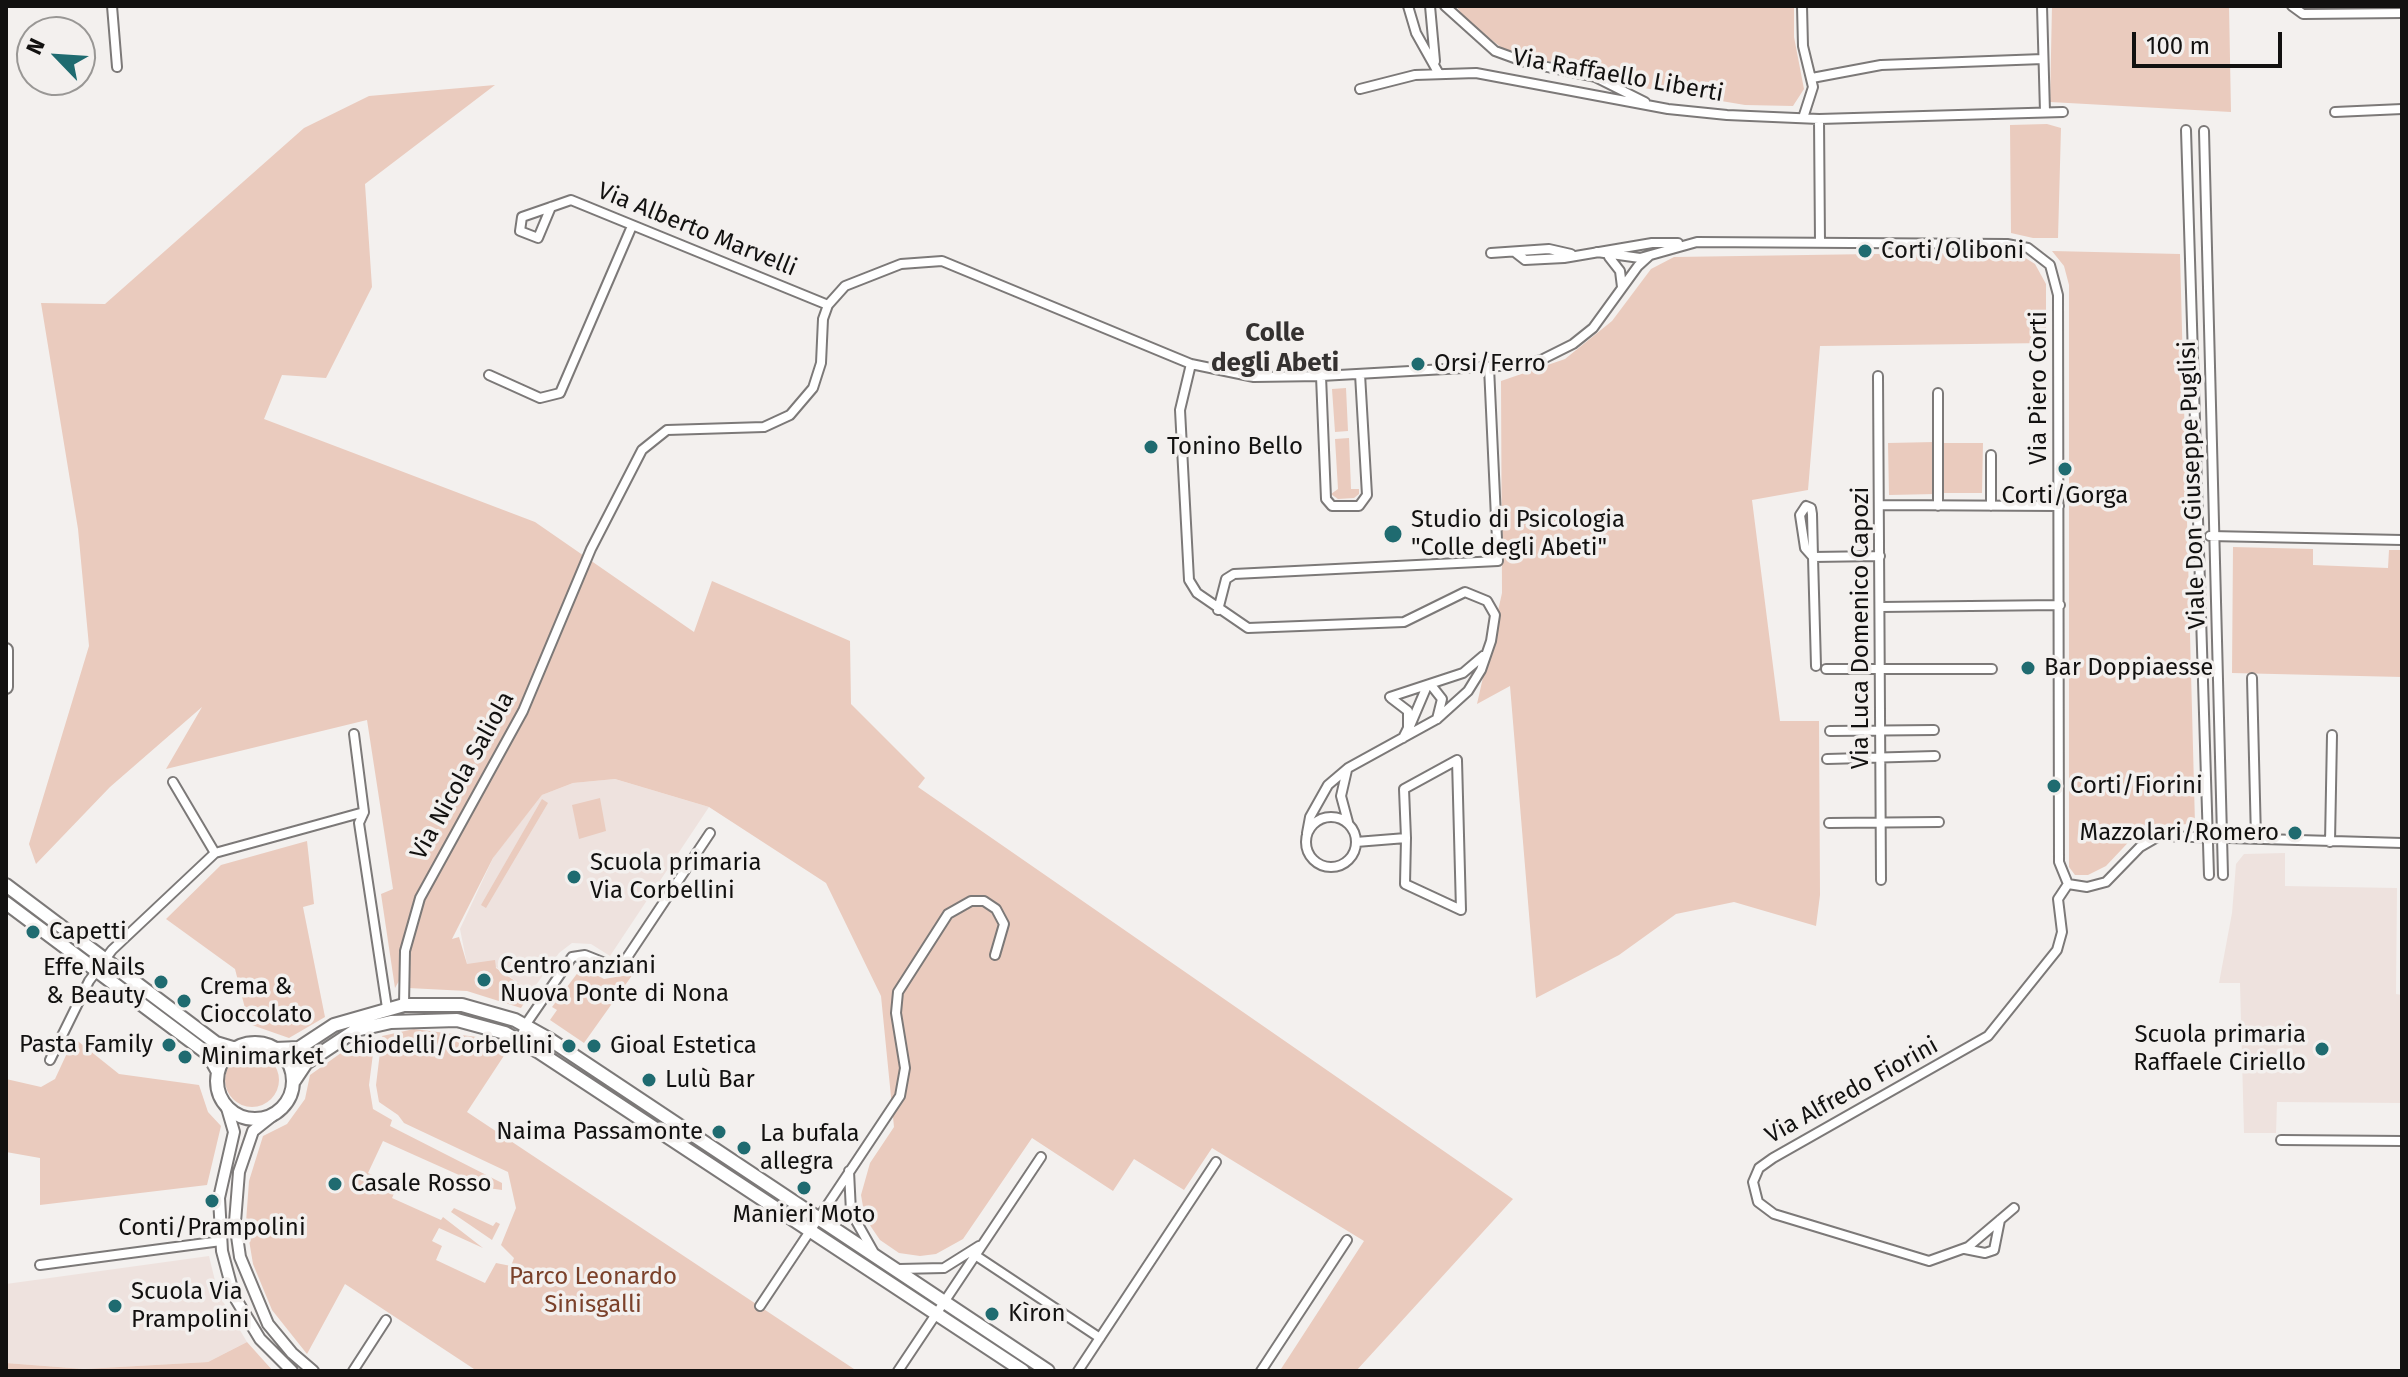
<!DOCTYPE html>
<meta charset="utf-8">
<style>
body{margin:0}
#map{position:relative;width:2408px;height:1377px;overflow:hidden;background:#f3f0ee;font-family:"Fira Sans",sans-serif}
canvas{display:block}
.frame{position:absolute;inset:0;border:8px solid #121110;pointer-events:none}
.north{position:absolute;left:16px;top:16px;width:80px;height:80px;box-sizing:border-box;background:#f3f0ee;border:2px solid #999795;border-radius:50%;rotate:295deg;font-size:22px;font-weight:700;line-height:32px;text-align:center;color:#121110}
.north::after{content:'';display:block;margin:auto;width:28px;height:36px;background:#1f6b70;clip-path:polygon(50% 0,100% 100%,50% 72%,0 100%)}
.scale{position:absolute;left:2132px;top:32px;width:150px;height:36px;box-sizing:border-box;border:4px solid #121110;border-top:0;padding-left:10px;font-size:24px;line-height:28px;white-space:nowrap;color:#121110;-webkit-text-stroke:6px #f3f0ee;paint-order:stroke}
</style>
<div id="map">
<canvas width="2408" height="1377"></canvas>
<div class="frame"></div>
<div class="north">N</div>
<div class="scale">100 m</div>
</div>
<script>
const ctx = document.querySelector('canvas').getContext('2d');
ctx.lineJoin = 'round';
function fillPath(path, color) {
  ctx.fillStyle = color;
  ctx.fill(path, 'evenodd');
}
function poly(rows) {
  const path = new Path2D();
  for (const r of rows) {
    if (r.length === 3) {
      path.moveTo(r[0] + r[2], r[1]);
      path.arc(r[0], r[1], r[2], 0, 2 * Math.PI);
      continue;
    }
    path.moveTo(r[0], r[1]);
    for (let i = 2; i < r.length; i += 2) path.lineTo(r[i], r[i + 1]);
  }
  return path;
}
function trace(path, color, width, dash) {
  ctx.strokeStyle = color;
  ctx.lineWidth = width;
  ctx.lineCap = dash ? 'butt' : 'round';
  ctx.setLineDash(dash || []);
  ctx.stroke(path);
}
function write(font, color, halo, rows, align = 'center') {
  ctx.font = font + ' "Fira Sans",sans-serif';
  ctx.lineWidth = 7;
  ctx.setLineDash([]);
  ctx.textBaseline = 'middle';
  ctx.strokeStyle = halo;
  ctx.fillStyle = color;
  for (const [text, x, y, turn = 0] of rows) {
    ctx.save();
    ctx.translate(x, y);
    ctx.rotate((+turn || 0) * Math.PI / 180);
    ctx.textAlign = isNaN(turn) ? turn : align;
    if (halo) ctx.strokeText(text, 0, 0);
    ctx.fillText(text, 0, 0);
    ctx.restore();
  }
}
fillPath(poly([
 [615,779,709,807,610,956,591,944,572,943,559,953,531,992,496,967,467,964,460,929,494,856,542,795,573,783],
 [2285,853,2285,886,2397,888,2396,994,2402,995,2402,1103,2277,1102,2276,1133,2244,1133,2240,983,2219,983,2232,913,2236,864,2244,854],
 [209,1256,218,1293,247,1342,243,1344,208,1362,84,1369,6,1363,6,1284]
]), '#eee2de');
fillPath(poly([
 [1456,6,1794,6,1794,37,1804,89,1793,106,1745,105,1638,87,1601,74,1506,51,1467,21],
 [2052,6,2229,6,2231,112,2050,102],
 [495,85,365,184,372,287,326,378,282,375,264,419,535,522,694,632,712,581,850,641,851,704,925,778,918,787,1513,1199,1356,1371,1281,1369,1364,1241,1212,1148,1184,1190,1134,1159,1113,1191,1032,1138,963,1239,936,1254,920,1256,899,1253,880,1240,865,1218,861,1195,870,1163,894,1127,881,996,826,883,709,807,615,779,573,783,542,795,493,858,452,939,459,937,467,964,495,960,496,968,531,992,521,1008,467,991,408,988,409,963,395,988,381,894,393,889,367,720,166,769,202,707,110,787,36,864,29,844,89,646,78,529,41,303,105,304,304,128,369,96],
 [2047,124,2061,128,2058,238,2033,238,2011,233,2010,125],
 [2052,251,2180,254,2195,824,2159,825,2139,831,2106,866,2088,875,2075,875,2069,867,2069,285,2064,266],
 [2006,252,2019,254,2035,264,2046,284,2046,343,1820,346,1808,490,1752,500,1780,721,1819,721,1820,895,1816,926,1734,902,1676,914,1619,955,1536,998,1510,686,1477,704,1502,593,1501,381,1565,359,1612,321,1651,269,1674,257],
 [1346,388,1348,431,1335,432,1332,389],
 [1349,438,1351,489,1359,489,1359,494,1354,498,1338,499,1331,494,1338,489,1335,439],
 [1935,442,1936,494,1889,495,1888,443],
 [1944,443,1983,443,1982,493,1943,493],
 [2233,547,2313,549,2313,565,2388,568,2389,550,2402,550,2402,677,2232,673],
 [600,798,606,831,579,839,572,805],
 [542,799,548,803,486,908,481,905],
 [307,841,314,904,303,907,325,1017,289,1038,249,1024,235,969,166,919,221,865],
 [582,967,604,979,633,974,584,1043,550,1020,557,1010,552,1007],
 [414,1029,485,1038,509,1048,467,1112,857,1371,477,1371,345,1284,307,1354,272,1310,253,1264,246,1222,249,1181,263,1136,287,1124,305,1099,310,1075,348,1048,356,1050,360,1043,375,1038,369,1085,373,1109,392,1120,390,1126,502,1183,502,1190,488,1188,383,1141,368,1173,397,1187,392,1198,441,1220,443,1217,483,1248,439,1228,432,1241,442,1246,436,1260,485,1283,496,1263,511,1266,514,1258,501,1245,516,1208,508,1172,404,1123,398,1115,379,1102,376,1085,382,1036],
 [74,1038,119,1074,199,1085,208,1112,221,1126,207,1185,40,1205,40,1158,6,1152,6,1079,41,1087,55,1079],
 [252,1080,27],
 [454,1208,493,1226,496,1222,500,1224,492,1240,451,1212],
 [247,1342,273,1371,6,1371,6,1363,84,1369,208,1362]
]), '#eacbbe');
const minor = poly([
 [112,6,117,67],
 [1408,6,1416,33,1439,74],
 [1430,6,1435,61],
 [1445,6,1495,51,1528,63,1595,77,1645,102],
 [1802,6,1803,46,1813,87,1803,118],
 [2042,6,2045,112],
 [2292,6,2303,14,2402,13],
 [1812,78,1881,65,2043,59],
 [1360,89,1415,75,1476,73,1668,109,1727,115,1819,119,2063,112],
 [2335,112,2402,109],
 [1819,119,1820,243],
 [2186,130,2209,875],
 [2204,131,2223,875],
 [551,207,538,238,520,231,522,217,551,207,571,200,828,305],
 [1597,252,1640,258,1697,242,2007,244,2028,248,2050,265,2058,295,2059,862,2068,884],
 [1491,253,1549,249,1571,254],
 [1516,253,1525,260,1564,258,1652,243,1678,243],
 [1609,257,1620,271,1622,287],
 [1191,364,1180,410,1189,580,1197,593,1248,628,1404,622,1465,592,1487,601,1495,615,1491,641,1481,670,1468,691,1437,719,1348,768,1328,785,1310,817,1307,833],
 [489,375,540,398,560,393,632,226],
 [1321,376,1326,499,1332,506,1359,506,1367,495,1360,374],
 [1878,376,1881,880],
 [1991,455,1991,506],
 [1880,505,2059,506],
 [1938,506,1938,393],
 [2210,536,2402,540],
 [1813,557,1805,548,1800,515,1806,506,1811,508,1812,514,1813,557,1816,666],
 [1813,557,1880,556],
 [1881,607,2060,605],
 [1218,610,1226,579,1234,574,1498,561,1489,367],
 [1826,669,1992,669],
 [2252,678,2256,839],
 [1431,685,1442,699,1437,719],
 [1390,697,1463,673,1483,656],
 [1391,698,1408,711,1408,728,1403,738],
 [1410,726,1427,686],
 [1830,731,1934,730],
 [354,734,364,812],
 [1827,759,1935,756],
 [1347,770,1341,796,1348,822],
 [173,782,215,853],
 [1331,842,25],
 [1829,823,1939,822],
 [1356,842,1406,838,1404,789,1457,760,1461,910,1405,884,1406,838],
 [2330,842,2332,735],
 [2068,884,2087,887,2106,882,2140,847,2159,836,2402,843],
 [404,1005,405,951,420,898,523,711,591,549,642,450,667,430,764,427,790,415,813,388,821,363,823,319,828,305,845,286,901,264,942,261,1191,364,1254,377,1321,376,1517,365,1541,360,1573,344,1593,328,1638,266,1649,256],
 [519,1041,528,1021,572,957,585,955,615,967,624,962,710,833],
 [50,1060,89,981,112,950,215,853,364,812,359,823,387,1008],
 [2281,1140,2402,1141],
 [849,1171,851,1212,873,1251],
 [2014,1208,1968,1247,1929,1261,1774,1214,1758,1202,1753,1182,1759,1168,1773,1158,1988,1036,2057,950,2062,932,2058,899,2068,884],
 [1965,1249,1985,1253,1994,1250,2000,1220],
 [975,1255,1100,1338],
 [40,1265,221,1241],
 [899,1269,944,1268,979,1246],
 [760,1306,900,1096,905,1068,896,1013,898,992,948,914,971,901,984,901,996,909,1004,924,995,955],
 [353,1371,386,1320],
 [898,1371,1041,1157],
 [1078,1371,1216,1162],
 [1261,1371,1347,1240]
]);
const tertiary = poly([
 [227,1108,234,1132,219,1198,222,1251,234,1296,260,1339,292,1371],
 [272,1116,253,1131,239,1172,235,1222,240,1257,268,1324,292,1353,313,1371]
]);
const secondary = poly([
 [6,650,6,687],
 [6,885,216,1043,236,1049],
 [6,903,208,1054,217,1070],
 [255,1081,38],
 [275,1049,299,1048,334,1025,404,1005,462,1005,515,1020,549,1039,1048,1371],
 [294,1081,306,1063,356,1030,391,1022,457,1020,505,1033,539,1052,1023,1371]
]);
trace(minor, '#7c7978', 12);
trace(tertiary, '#7c7978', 14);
trace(secondary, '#7c7978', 16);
trace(minor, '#fff', 8);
trace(tertiary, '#fff', 10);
trace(secondary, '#fff', 12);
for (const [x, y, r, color] of [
 [1865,251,8,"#1f6b70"],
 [1418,364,8,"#1f6b70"],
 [1151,447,8,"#1f6b70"],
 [2065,469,8,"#1f6b70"],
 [1393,534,10,"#1f6b70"],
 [2028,668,8,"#1f6b70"],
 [2054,786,8,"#1f6b70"],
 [2295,833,8,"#1f6b70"],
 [574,877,8,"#1f6b70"],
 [33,932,8,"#1f6b70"],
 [484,980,8,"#1f6b70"],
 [161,982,8,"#1f6b70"],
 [184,1001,8,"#1f6b70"],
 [169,1045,8,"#1f6b70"],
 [569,1046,8,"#1f6b70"],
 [594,1046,8,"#1f6b70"],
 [2322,1049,8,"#1f6b70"],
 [185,1057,8,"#1f6b70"],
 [649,1080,8,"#1f6b70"],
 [719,1132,8,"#1f6b70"],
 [744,1148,8,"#1f6b70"],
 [335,1184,8,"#1f6b70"],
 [804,1188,8,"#1f6b70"],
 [212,1201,8,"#1f6b70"],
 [115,1306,8,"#1f6b70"],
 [992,1314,8,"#1f6b70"]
]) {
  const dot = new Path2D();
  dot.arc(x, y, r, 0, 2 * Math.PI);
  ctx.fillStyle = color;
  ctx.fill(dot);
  trace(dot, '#f3f0ee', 3);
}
write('24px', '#121110', '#f3f0ee', [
 ["Via Raffaello Liberti",1618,76,10],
 ["Via Alberto Marvelli",697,230,22],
 ["Via Piero Corti",2039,388,-90],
 ["Viale Don Giuseppe Puglisi",2193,485,-92],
 ["Via Luca Domenico Capozi",1861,628,-90],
 ["Via Nicola Saliola",463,776,-61],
 ["Via Alfredo Fiorini",1852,1091,-29]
]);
write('24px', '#121110', '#f3f0ee', [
 ["Corti/Oliboni",1881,251],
 ["Orsi/Ferro",1434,364],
 ["Tonino Bello",1167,447],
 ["Corti/Gorga",2065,496,"center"],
 ["Studio di Psicologia",1411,520],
 ["\"Colle degli Abeti\"",1411,548],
 ["Bar Doppiaesse",2044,668],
 ["Corti/Fiorini",2070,786],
 ["Mazzolari/Romero",2279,833,"right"],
 ["Scuola primaria",590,863],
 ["Via Corbellini",590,891],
 ["Capetti",49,932],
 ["Centro anziani",500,966],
 ["Nuova Ponte di Nona",500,994],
 ["Effe Nails",145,968,"right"],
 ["& Beauty",145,996,"right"],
 ["Crema &",200,987],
 ["Cioccolato",200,1015],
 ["Scuola primaria",2306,1035,"right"],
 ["Raffaele Ciriello",2306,1063,"right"],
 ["Pasta Family",153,1045,"right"],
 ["Chiodelli/Corbellini",553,1046,"right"],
 ["Gioal Estetica",610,1046],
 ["Minimarket",201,1057],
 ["Lulù Bar",665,1080],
 ["Naima Passamonte",703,1132,"right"],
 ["La bufala",760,1134],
 ["allegra",760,1162],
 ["Casale Rosso",351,1184],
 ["Manieri Moto",804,1215,"center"],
 ["Conti/Prampolini",212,1228,"center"],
 ["Scuola Via",131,1292],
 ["Prampolini",131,1320],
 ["Kìron",1008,1314]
], 'left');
write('24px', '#7b412a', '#f3f0ee', [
 ["Parco Leonardo",593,1277],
 ["Sinisgalli",593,1305]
]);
write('bold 26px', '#343130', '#f3f0ee', [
 ["Colle",1275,334],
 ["degli Abeti",1275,364]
]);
</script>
